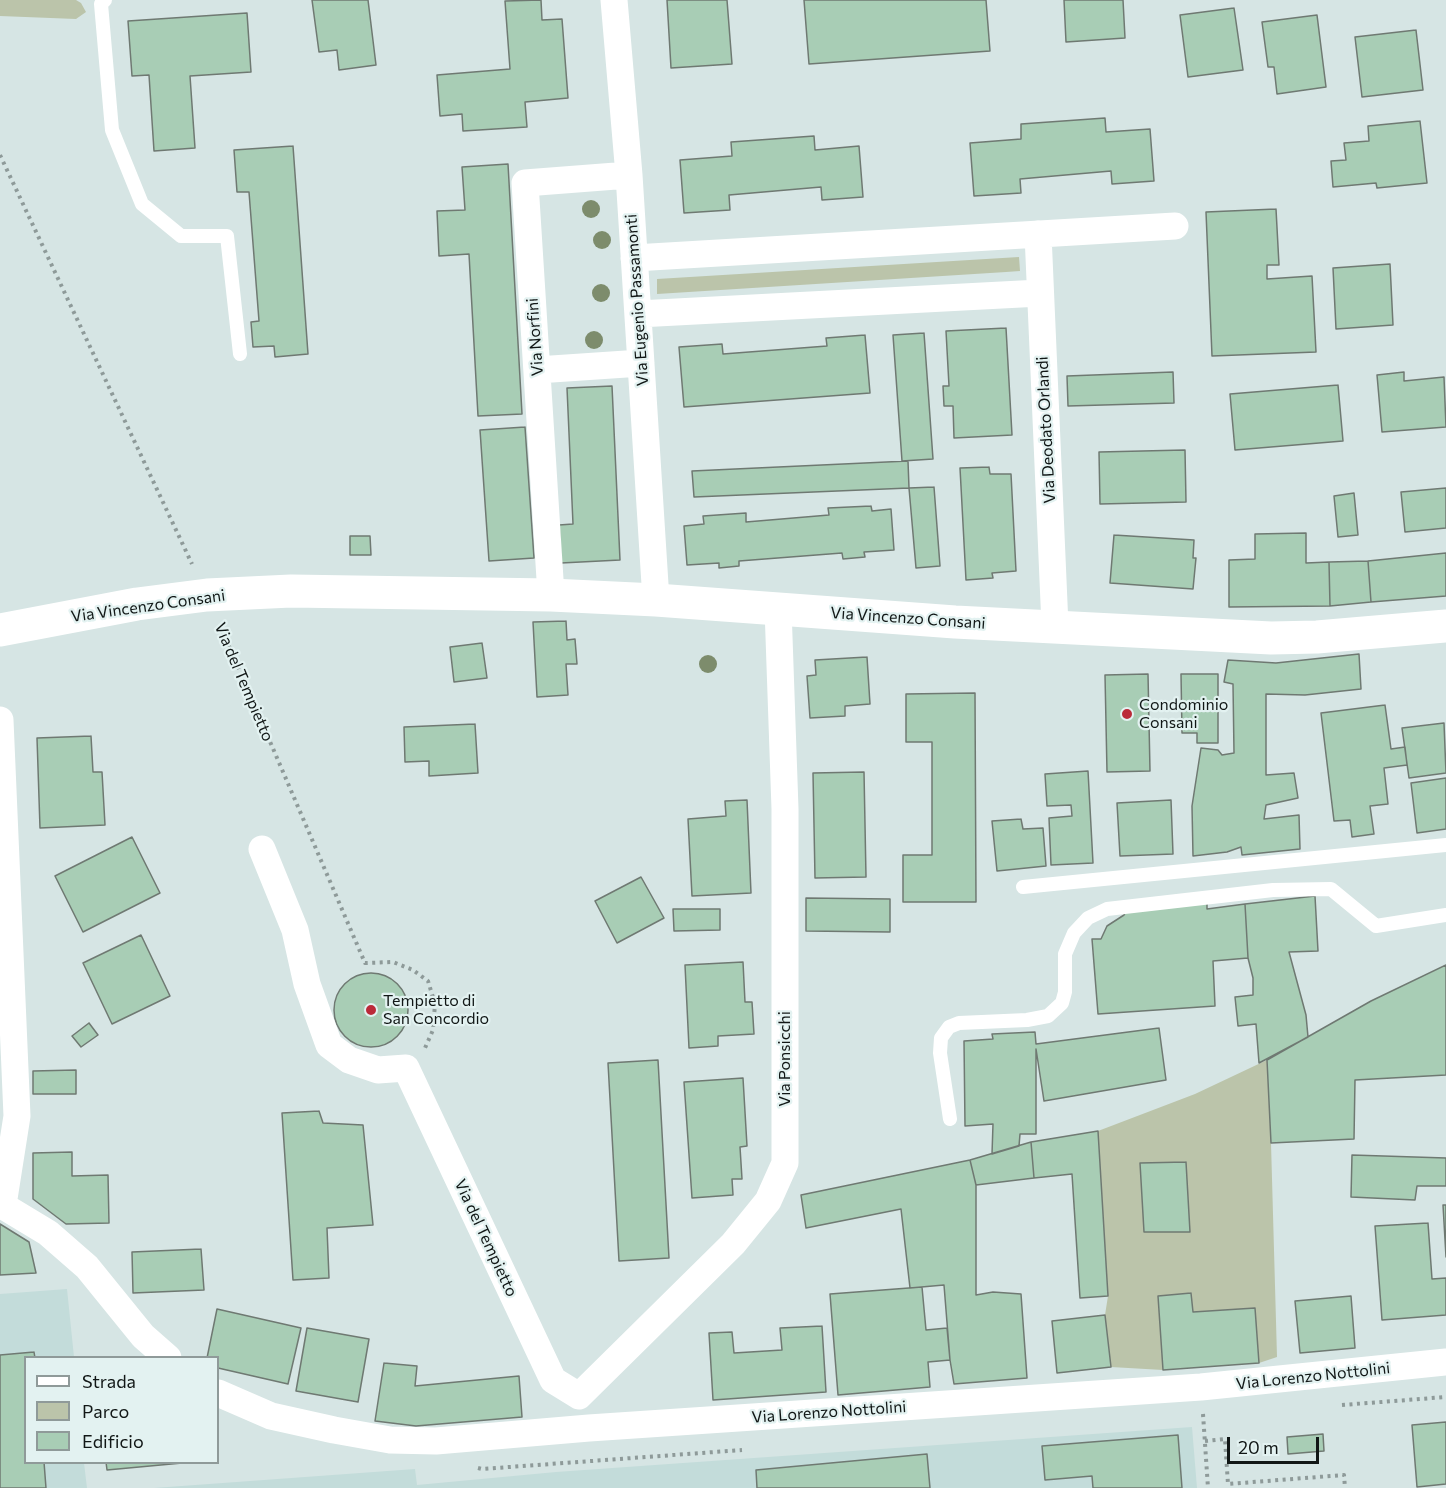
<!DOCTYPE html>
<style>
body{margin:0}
#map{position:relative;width:1446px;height:1488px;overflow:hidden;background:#d6e5e4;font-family:Commissioner,sans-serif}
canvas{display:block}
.legend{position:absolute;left:24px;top:1356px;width:195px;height:108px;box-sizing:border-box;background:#e3f2f1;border:2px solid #8f9a99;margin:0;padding:8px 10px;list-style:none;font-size:18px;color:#111716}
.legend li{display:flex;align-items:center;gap:12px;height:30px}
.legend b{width:30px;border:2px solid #8f9a99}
.scale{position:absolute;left:1227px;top:1437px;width:92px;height:27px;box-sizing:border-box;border:3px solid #111716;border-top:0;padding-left:8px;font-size:18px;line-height:21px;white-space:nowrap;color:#111716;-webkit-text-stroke:4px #e3f2f1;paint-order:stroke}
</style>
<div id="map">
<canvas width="1446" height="1488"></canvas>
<ul class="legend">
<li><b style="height:8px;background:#fff"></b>Strada</li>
<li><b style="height:16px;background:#bbc4aa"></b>Parco</li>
<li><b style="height:16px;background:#a8cdb5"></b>Edificio</li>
</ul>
<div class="scale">20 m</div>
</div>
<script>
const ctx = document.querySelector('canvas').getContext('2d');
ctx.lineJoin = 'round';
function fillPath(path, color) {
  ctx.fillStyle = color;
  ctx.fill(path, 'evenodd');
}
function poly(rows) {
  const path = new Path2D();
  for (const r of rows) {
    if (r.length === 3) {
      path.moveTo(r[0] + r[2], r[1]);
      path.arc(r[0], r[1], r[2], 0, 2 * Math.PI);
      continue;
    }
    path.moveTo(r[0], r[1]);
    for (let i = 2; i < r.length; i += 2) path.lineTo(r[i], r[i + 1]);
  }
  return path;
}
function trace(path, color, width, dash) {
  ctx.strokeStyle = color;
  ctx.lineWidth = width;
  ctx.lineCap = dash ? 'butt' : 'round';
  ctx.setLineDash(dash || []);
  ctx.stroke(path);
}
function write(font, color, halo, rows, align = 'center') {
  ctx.font = font + ' Commissioner,sans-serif';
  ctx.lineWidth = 4.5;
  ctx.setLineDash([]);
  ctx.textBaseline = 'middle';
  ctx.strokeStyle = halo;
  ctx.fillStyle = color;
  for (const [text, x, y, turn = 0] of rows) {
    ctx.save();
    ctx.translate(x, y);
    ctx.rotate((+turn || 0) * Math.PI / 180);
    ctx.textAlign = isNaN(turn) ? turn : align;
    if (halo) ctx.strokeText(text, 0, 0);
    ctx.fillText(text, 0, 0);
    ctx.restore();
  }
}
fillPath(poly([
 [67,1289,74,1357,26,1358,26,1462,84,1463,87,1488,0,1488,0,1294],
 [1192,1427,1197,1488,154,1488,415,1469,417,1485,556,1472]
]), '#c3dcda');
fillPath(poly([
 [0,0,76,0,81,3,86,12,76,19,0,16],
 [1019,257,1020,271,1006,272,657,294,657,279],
 [1267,1060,1271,1143,1277,1357,1259,1363,1255,1308,1193,1312,1191,1293,1158,1296,1163,1370,1111,1367,1105,1315,1108,1296,1098,1131,1195,1094]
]), '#bbc4aa');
const building = poly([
 [312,0,368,0,376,65,339,70,337,50,319,52,312,0],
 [541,0,542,20,562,19,568,98,525,102,527,127,463,131,462,114,440,116,437,75,510,69,505,1,541,0],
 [667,0,727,0,732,64,671,68,667,0],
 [804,0,986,0,990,51,809,64,804,0],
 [1064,0,1123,0,1125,38,1066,42,1064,0],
 [1234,8,1243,70,1188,77,1180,15,1234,8],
 [247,13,251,72,190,76,195,148,154,151,149,75,132,76,128,21,247,13],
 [1317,15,1326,87,1277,94,1274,67,1268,67,1262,22,1317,15],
 [1416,30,1423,90,1362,97,1355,37,1416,30],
 [1105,118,1106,132,1150,129,1154,181,1112,184,1111,171,1020,179,1021,193,974,196,970,143,1021,139,1021,124,1105,118],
 [1420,121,1427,183,1377,188,1376,183,1333,187,1331,161,1346,160,1344,143,1369,141,1368,126,1420,121],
 [814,136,815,150,859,146,863,197,822,200,821,187,729,195,730,210,684,213,680,160,732,156,731,142,814,136],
 [293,146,308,354,275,357,274,346,253,347,251,322,259,321,249,192,237,192,234,150,293,146],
 [508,164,522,414,478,416,469,254,439,256,437,211,465,210,462,167,508,164],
 [1276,209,1279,265,1267,265,1267,279,1312,276,1316,352,1212,356,1206,212,1276,209],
 [1390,264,1393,325,1336,329,1333,268,1390,264],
 [1006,328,1012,435,954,438,953,406,944,406,943,386,949,386,946,331,1006,328],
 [924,333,933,459,902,461,893,335,924,333],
 [865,335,870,393,684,407,679,347,722,344,723,354,827,346,826,338,865,335],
 [1173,372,1174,403,1068,406,1067,376,1173,372],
 [1404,372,1404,381,1444,377,1446,427,1382,432,1377,375,1404,372],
 [1338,385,1343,441,1235,450,1230,394,1338,385],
 [612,386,620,560,561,563,559,525,573,524,567,388,612,386],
 [525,427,534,558,489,561,480,430,525,427],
 [1185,450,1186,502,1100,504,1099,452,1185,450],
 [908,461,909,488,694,497,692,471,908,461],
 [989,467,990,474,1011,474,1016,571,992,573,993,578,966,580,960,468,989,467],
 [934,487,940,566,916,568,909,488,934,487],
 [1446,488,1446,528,1405,532,1401,492,1446,488],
 [1354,493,1358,535,1338,537,1334,496,1354,493],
 [871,506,872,511,891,509,894,550,864,552,865,557,843,559,842,553,739,561,739,566,719,568,719,563,687,565,684,526,704,524,703,516,746,513,746,522,829,515,828,508,871,506],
 [1306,533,1306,563,1329,562,1330,606,1229,607,1229,560,1255,559,1255,534,1306,533],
 [1114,535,1194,540,1193,558,1196,558,1193,589,1110,583,1114,535],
 [350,536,370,536,371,555,350,555,350,536],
 [1446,553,1446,596,1371,602,1368,561,1446,553],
 [1368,561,1371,602,1330,606,1329,562,1368,561],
 [566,621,567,640,575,639,577,664,566,664,568,695,537,697,533,622,566,621],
 [482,643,487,678,454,682,450,647,482,643],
 [1359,654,1361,689,1305,695,1266,694,1266,775,1294,773,1298,798,1266,805,1264,819,1299,815,1300,849,1242,855,1241,847,1227,852,1193,856,1192,806,1201,748,1218,750,1222,755,1234,753,1233,684,1224,682,1228,660,1276,663,1359,654],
 [867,657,870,704,845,706,845,716,810,718,807,676,816,675,815,660,867,657],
 [1148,674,1150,771,1107,772,1105,675,1148,674],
 [1181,674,1218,674,1218,743,1197,743,1197,733,1182,733,1181,674],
 [975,693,976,902,903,902,903,855,932,855,932,742,906,742,906,694,975,693],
 [1385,705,1391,749,1405,747,1407,765,1384,768,1388,804,1370,806,1374,834,1352,837,1350,820,1334,821,1321,713,1385,705],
 [1444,723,1446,773,1409,778,1402,728,1444,723],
 [475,724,478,773,429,776,429,761,405,762,404,727,475,724],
 [91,736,93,772,102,772,105,825,40,828,37,738,91,736],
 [1088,771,1093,863,1051,865,1049,818,1072,816,1071,805,1047,806,1045,774,1088,771],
 [864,772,866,877,815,878,813,773,864,772],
 [1446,778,1446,829,1417,833,1411,783,1446,778],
 [747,800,751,893,692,896,688,819,726,816,725,801,747,800],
 [1171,800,1173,854,1120,856,1117,803,1171,800],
 [1021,819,1023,829,1043,828,1046,866,997,871,992,821,1021,819],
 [132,837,160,893,83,932,55,876,132,837],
 [641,877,664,918,617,943,595,901,641,877],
 [1315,896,1318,951,1289,952,1306,1015,1308,1037,1259,1063,1256,1024,1238,1026,1235,997,1253,995,1253,978,1248,958,1245,904,1315,896],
 [806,898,890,899,890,932,806,931,806,898],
 [1207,902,1207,909,1245,904,1248,958,1213,961,1215,1006,1098,1014,1092,939,1101,939,1107,926,1124,915,1128,908,1207,902],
 [673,909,720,909,720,930,674,931,673,909],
 [141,935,170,996,112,1024,83,963,141,935],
 [743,962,745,1002,752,1002,754,1034,718,1036,718,1046,689,1048,685,965,743,962],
 [1446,965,1446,1075,1355,1080,1354,1139,1271,1143,1267,1060,1371,1001,1446,965],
 [371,1010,37],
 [89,1023,98,1035,81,1047,72,1036,89,1023],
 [1159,1028,1166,1080,1044,1101,1036,1049,1036,1134,1020,1134,1019,1146,992,1154,993,1124,965,1126,964,1041,993,1039,992,1034,1035,1032,1036,1044,1159,1028],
 [658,1060,669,1258,619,1261,608,1063,658,1060],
 [76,1070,76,1094,33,1094,33,1071,76,1070],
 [743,1078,747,1146,740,1147,742,1179,732,1179,733,1195,692,1198,684,1082,743,1078],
 [319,1111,323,1123,363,1125,373,1225,327,1228,329,1278,293,1280,282,1113,319,1111],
 [1098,1131,1108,1296,1080,1298,1072,1174,1034,1178,1031,1142,1098,1131],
 [1031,1142,1034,1178,976,1185,970,1160,1031,1142],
 [72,1152,72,1176,108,1175,109,1223,66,1224,33,1199,33,1153,72,1152],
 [1352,1155,1446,1158,1446,1186,1417,1186,1415,1200,1351,1197,1352,1155],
 [970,1160,976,1185,976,1295,993,1292,1021,1294,1027,1378,954,1384,950,1360,944,1285,910,1288,901,1209,806,1228,801,1195,970,1160],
 [1186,1162,1190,1232,1144,1232,1140,1163,1186,1162],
 [1443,1205,1446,1205,1446,1257,1443,1205],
 [1428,1223,1432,1279,1446,1278,1446,1315,1382,1320,1375,1226,1428,1223],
 [0,1224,29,1242,36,1273,0,1275,0,1224],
 [201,1249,204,1290,133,1293,132,1252,201,1249],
 [922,1287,926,1330,947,1328,950,1360,928,1362,930,1387,838,1395,830,1294,922,1287],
 [1191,1293,1193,1312,1255,1308,1259,1363,1163,1370,1158,1296,1191,1293],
 [1351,1296,1355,1348,1300,1353,1295,1301,1351,1296],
 [217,1309,301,1328,288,1384,218,1368,218,1358,207,1358,217,1309],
 [1105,1315,1111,1367,1057,1373,1052,1321,1105,1315],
 [822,1326,826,1392,713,1400,709,1333,732,1332,734,1353,782,1350,780,1328,822,1326],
 [307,1328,369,1339,358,1402,296,1391,307,1328],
 [34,1352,35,1358,26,1358,26,1462,44,1462,46,1488,0,1488,0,1355,34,1352],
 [384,1363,417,1366,415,1386,519,1376,522,1417,416,1426,375,1421,384,1363],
 [1446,1422,1446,1484,1417,1487,1412,1425,1446,1422],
 [1323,1434,1324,1451,1288,1454,1287,1437,1323,1434],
 [1178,1435,1182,1488,1093,1488,1092,1476,1045,1480,1042,1446,1178,1435],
 [927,1454,930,1488,757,1488,756,1470,927,1454],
 [106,1462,193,1462,107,1470,106,1462]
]);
fillPath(building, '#a8cdb5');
trace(building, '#6f7972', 1.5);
trace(poly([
 [0,155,192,564],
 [220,625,365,963,393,962,413,970,428,981,435,1004,433,1030,425,1048],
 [1342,1405,1446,1397],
 [1203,1414,1208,1488],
 [1205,1441,1225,1439,1228,1484,1344,1475,1345,1488],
 [478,1468,482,1469,742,1450]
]), '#8e9a99', 4, [3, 4.5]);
trace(poly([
 [105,0,101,4,112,130,142,204,181,236,227,236,240,354],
 [1023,887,1446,845],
 [950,1119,940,1053,941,1038,949,1027,959,1023,1027,1020,1048,1016,1062,1003,1065,992,1065,954,1074,933,1088,918,1107,909,1273,890,1331,889,1376,926,1446,915]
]), '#fff', 14);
trace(poly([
 [614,0,629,175,656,600],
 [1038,234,1055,626],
 [634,258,1175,226],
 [638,314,1040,293],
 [537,370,641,363],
 [551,595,525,183,629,175],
 [0,720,17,1116,3,1205],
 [262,849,295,930,307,984,329,1045,349,1060,378,1070,406,1068,553,1380,579,1396],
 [0,1204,48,1233,87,1267,143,1336,168,1358],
 [218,1393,271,1416,334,1430,390,1440,436,1441,589,1428,1201,1387,1446,1362],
 [579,1396,733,1244,768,1201,785,1163,785,809,778,608]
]), '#fff', 27);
trace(poly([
 [0,630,137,604,207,595,291,591,551,595,656,600,955,622,1271,638,1317,637,1446,626]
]), '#fff', 33);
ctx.fillStyle = '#7d8c6c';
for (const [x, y] of [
 [591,209],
 [602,240],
 [601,293],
 [594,340],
 [708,664]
]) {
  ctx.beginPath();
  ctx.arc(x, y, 9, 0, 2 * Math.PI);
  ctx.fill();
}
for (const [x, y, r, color] of [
 [1127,714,6,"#bb2a39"],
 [371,1010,6,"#bb2a39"]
]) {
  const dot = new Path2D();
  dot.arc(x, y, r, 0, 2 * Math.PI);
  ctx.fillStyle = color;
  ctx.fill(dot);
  trace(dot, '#e3f2f1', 2);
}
write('16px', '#111716', '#e3f2f1', [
 ["Via Eugenio Passamonti",637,300,-94],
 ["Via Norfini",535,337,-94],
 ["Via Deodato Orlandi",1046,430,-93],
 ["Via Vincenzo Consani",148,606,-8],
 ["Via Vincenzo Consani",908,618,4],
 ["Via del Tempietto",244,682,67],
 ["Via Ponsicchi",785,1059,-90],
 ["Via del Tempietto",486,1238,65],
 ["Via Lorenzo Nottolini",1313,1376,-6],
 ["Via Lorenzo Nottolini",829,1412,-4]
]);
write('16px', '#111716', '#e3f2f1', [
 ["Condominio",1139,705],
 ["Consani",1139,723],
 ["Tempietto di",383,1001],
 ["San Concordio",383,1019]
], 'left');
</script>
